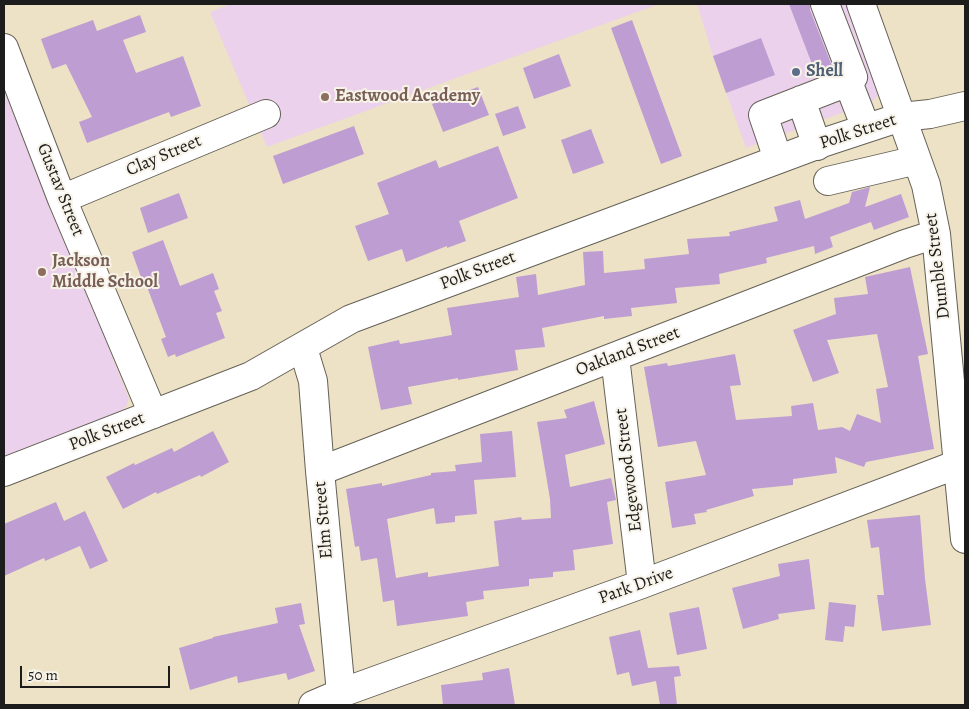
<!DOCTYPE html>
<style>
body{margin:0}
#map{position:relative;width:969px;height:709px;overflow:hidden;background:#ede2c5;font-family:Alegreya,serif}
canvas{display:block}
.frame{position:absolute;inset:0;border:5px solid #1c1c1c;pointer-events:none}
.scale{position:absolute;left:20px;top:666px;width:150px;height:22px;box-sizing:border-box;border:2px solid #1c1c1c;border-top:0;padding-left:6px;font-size:15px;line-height:18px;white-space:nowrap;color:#1c1c1c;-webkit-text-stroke:4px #f7f3e8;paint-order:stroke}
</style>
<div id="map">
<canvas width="969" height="709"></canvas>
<div class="frame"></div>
<div class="scale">50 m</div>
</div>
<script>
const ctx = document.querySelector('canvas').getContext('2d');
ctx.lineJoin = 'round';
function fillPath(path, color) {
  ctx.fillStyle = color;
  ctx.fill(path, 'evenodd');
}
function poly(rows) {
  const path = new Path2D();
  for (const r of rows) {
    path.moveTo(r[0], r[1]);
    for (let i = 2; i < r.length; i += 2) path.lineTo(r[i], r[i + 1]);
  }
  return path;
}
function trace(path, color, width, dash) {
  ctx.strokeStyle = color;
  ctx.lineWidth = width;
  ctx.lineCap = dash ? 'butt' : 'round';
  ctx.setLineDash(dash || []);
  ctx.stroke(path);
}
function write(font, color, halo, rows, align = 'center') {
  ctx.font = font + ' Alegreya,serif';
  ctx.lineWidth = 4;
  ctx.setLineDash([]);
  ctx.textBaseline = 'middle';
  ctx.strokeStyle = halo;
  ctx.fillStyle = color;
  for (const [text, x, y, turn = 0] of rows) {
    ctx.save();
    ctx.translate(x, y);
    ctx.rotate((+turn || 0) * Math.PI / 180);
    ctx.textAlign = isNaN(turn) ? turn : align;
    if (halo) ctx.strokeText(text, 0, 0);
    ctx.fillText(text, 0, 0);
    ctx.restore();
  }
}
fillPath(poly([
 [231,4,659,4,267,147,210,12],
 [697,4,850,4,880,93,872,102,746,148,713,56],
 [4,82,129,399,127,405,123,410,4,457]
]), '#ebd1eb');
fillPath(poly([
 [789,4,810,4,810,10,834,71,817,77],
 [140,15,146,32,123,40,136,73,183,56,201,106,171,117,169,112,87,143,79,122,92,117,66,64,52,69,41,39,93,20,97,31],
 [632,20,682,156,661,164,611,28],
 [761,38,775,75,726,93,713,56],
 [559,54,571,86,534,99,523,68],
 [478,87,489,115,443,132,432,104],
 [518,106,526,128,503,136,495,114],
 [354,126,364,154,283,184,273,156],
 [591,129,604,163,573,174,561,140],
 [498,146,518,198,459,221,466,241,447,248,447,246,406,262,402,249,368,261,355,226,389,214,377,183,436,160,439,168],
 [870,187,865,207,901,194,909,217,874,230,871,222,830,237,833,247,815,254,814,246,766,258,767,263,719,274,720,284,675,288,677,303,631,308,632,316,604,319,604,316,542,328,545,347,515,350,518,370,458,380,458,378,408,387,412,404,381,410,368,347,399,340,400,344,452,335,447,308,519,297,516,277,536,274,538,295,585,285,583,252,603,251,604,273,645,269,644,259,689,254,687,239,730,236,729,232,778,221,774,207,800,200,805,219,849,203,852,192],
 [179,193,188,218,148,233,140,208],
 [163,240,180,286,213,273,219,289,214,291,222,311,216,313,225,338,176,357,175,354,168,357,161,339,166,337,144,279,142,280,132,252],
 [910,267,928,354,918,356,934,449,866,462,864,467,835,457,837,473,793,479,793,485,752,489,754,496,706,510,707,512,694,514,696,524,672,528,665,482,706,475,696,441,658,447,644,367,667,363,668,366,735,354,741,385,730,386,736,420,792,416,791,406,813,403,818,430,842,427,850,431,857,414,881,423,876,389,888,387,877,334,827,340,839,373,813,382,793,330,836,314,834,298,868,294,865,277],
 [594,401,605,444,565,455,570,487,611,478,616,500,607,502,613,544,573,550,575,570,553,572,553,577,529,579,529,586,483,591,484,599,466,602,468,616,397,626,394,600,383,602,377,558,361,561,359,546,355,547,346,489,382,483,382,486,431,475,431,473,456,471,455,465,482,462,480,434,512,431,516,477,474,480,477,514,455,516,455,522,436,524,434,508,387,519,396,578,428,572,428,577,499,566,494,521,521,517,522,520,551,518,550,499,537,422,567,418,564,410],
 [213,431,229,462,201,477,200,475,157,494,156,492,123,509,106,477,134,463,135,465,172,448,174,452],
 [56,502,64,521,85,511,108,561,90,569,80,546,45,561,44,558,4,576,4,524],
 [920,515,925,579,931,625,882,631,877,595,884,595,879,547,871,548,867,520],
 [809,559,815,609,778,614,779,619,743,629,732,588,780,576,778,564],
 [829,602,856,605,854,627,845,626,843,642,825,640],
 [301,603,305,624,299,625,315,671,288,680,286,673,238,683,237,676,190,690,179,648,213,638,213,637,278,623,275,608],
 [699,607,707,649,677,655,669,613],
 [640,630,648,668,679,666,681,676,674,677,677,705,660,705,656,681,632,686,629,672,617,675,609,637],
 [509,668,515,705,443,705,441,685,483,680,482,673]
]), '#be9dd2');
const minor = poly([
 [861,4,926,185,936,234,965,539],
 [4,48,62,199,153,414],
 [848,82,866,128],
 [801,100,817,146],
 [778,159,763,115,848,82,853,77,825,4],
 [828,181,917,160],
 [62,199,266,114],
 [303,348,313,381,320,471,341,693],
 [615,357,642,584],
 [320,471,905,244,936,234],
 [313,705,341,693,642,584,958,464]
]);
const major = poly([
 [4,472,251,376,351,319,825,142,901,117,930,114,965,106]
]);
trace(minor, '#656157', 30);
trace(major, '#656157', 30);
trace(minor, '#fff', 28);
trace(major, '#fff', 28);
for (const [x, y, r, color] of [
 [796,72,5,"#5c6f8a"],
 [325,97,5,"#8d6e63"],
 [42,272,5,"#8d6e63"]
]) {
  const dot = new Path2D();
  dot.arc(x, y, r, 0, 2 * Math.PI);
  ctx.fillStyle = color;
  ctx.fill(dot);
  trace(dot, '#f7f3e8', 2);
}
write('bold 18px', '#4e5e75', '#f7f3e8', [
 ["Shell",806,72]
], 'left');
write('bold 18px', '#785e54', '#f7f3e8', [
 ["Eastwood Academy",335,97],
 ["Jackson",52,262],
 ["Middle School",52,283]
], 'left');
write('18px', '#1c1c1c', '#f7f3e8', [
 ["Polk Street",858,132,-18],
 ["Clay Street",164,156,-23],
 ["Gustav Street",60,190,68],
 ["Dumble Street",938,266,-97],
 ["Polk Street",478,271,-21],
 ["Oakland Street",628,352,-21],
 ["Polk Street",107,432,-21],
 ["Edgewood Street",629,470,-97],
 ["Elm Street",324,520,-95],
 ["Park Drive",636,586,-20]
]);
</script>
